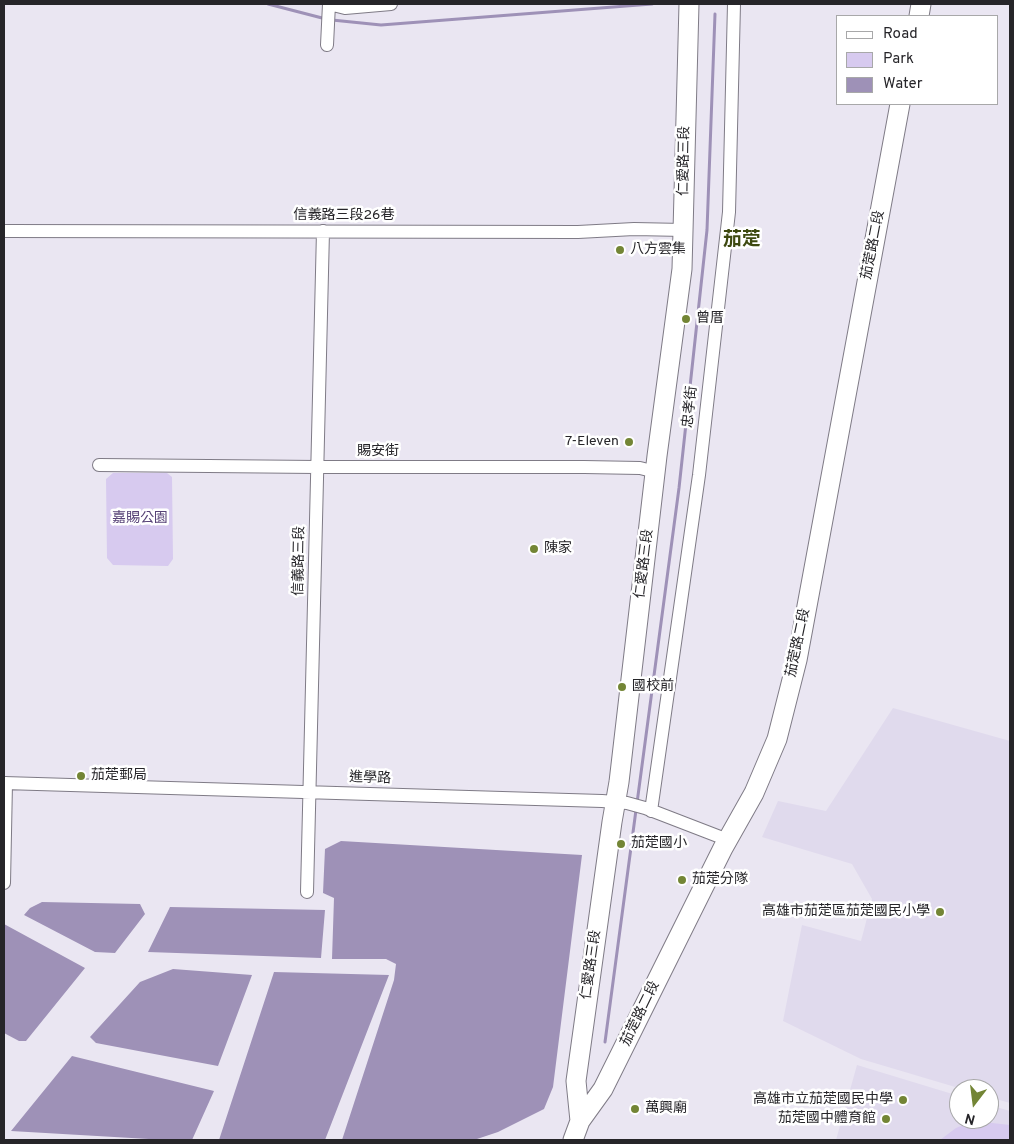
<!DOCTYPE html>
<meta charset="utf-8">
<style>
body{margin:0}
#map{position:relative;width:1014px;height:1144px;overflow:hidden;background:#eae6f2;font-family:Overpass,sans-serif}
canvas{display:block}
.frame{position:absolute;inset:0;border:5px solid #262529;pointer-events:none}
.legend{position:absolute;left:836px;top:15px;width:162px;height:90px;box-sizing:border-box;background:#fff;border:1px solid #a8a8a9;margin:0;padding:6px 9px;list-style:none;font-size:15px;color:#262529}
.legend li{display:flex;align-items:center;gap:10px;height:25px}
.legend b{width:25px;border:1px solid #a8a8a9}
.north{position:absolute;left:949px;top:1079px;width:50px;height:50px;box-sizing:border-box;background:#fff;border:1px solid #a8a8a9;border-radius:50%;rotate:195deg;font-size:14px;font-weight:700;line-height:20px;text-align:center;color:#262529}
.north::after{content:'';display:block;margin:auto;width:18px;height:22px;background:#738535;clip-path:polygon(50% 0,100% 100%,50% 72%,0 100%)}
</style>
<div id="map">
<canvas width="1014" height="1144"></canvas>
<div class="frame"></div>
<ul class="legend">
<li><b style="height:6px;background:#fff"></b>Road</li>
<li><b style="height:14px;background:#d7caef"></b>Park</li>
<li><b style="height:14px;background:#9e91b7"></b>Water</li>
</ul>
<div class="north">N</div>
</div>
<script>
const ctx = document.querySelector('canvas').getContext('2d');
ctx.lineJoin = 'round';
function fillPath(path, color) {
  ctx.fillStyle = color;
  ctx.fill(path, 'evenodd');
}
function poly(rows) {
  const path = new Path2D();
  for (const r of rows) {
    path.moveTo(r[0], r[1]);
    for (let i = 2; i < r.length; i += 2) path.lineTo(r[i], r[i + 1]);
  }
  return path;
}
function trace(path, color, width, dash) {
  ctx.strokeStyle = color;
  ctx.lineWidth = width;
  ctx.lineCap = dash ? 'butt' : 'round';
  ctx.setLineDash(dash || []);
  ctx.stroke(path);
}
function write(font, color, halo, rows, align = 'center') {
  ctx.font = font + ' Overpass,"Noto Sans TC",sans-serif';
  ctx.lineWidth = 5;
  ctx.setLineDash([]);
  ctx.textBaseline = 'middle';
  ctx.strokeStyle = halo;
  ctx.fillStyle = color;
  for (const [text, x, y, turn = 0] of rows) {
    ctx.save();
    ctx.translate(x, y);
    ctx.rotate((+turn || 0) * Math.PI / 180);
    ctx.textAlign = isNaN(turn) ? turn : align;
    if (halo) ctx.strokeText(text, 0, 0);
    ctx.fillText(text, 0, 0);
    ctx.restore();
  }
}
fillPath(poly([
 [893,708,1010,741,1010,1103,989,1097,989,1089,962,1089,861,1059,783,1021,802,925,861,941,872,899,852,864,762,837,778,801,826,811],
 [857,1065,959,1096,959,1119,989,1119,989,1105,1010,1111,1010,1140,836,1140]
]), '#e0daed');
fillPath(poly([
 [113,473,167,473,172,477,173,559,168,566,113,565,107,558,106,479],
 [983,1122,1010,1125,1010,1140,940,1140,956,1128,968,1123]
]), '#d7caef');
fillPath(poly([
 [341,841,582,855,553,1087,544,1109,498,1132,474,1140,342,1140,394,980,396,964,386,959,332,959,334,898,323,893,325,849],
 [42,902,140,904,145,914,115,953,95,952,24,915,30,908],
 [170,907,325,910,321,958,148,952],
 [4,924,85,968,26,1041,19,1041,4,1033],
 [173,969,252,975,218,1066,96,1043,90,1037,140,982],
 [274,972,389,975,325,1140,219,1140],
 [72,1056,214,1091,192,1140,166,1140,11,1131]
]), '#9e91b7');
trace(poly([
 [268,4,326,19],
 [332,20,381,25,652,4],
 [637,803,679,488,707,230,715,14],
 [605,1042,636,810]
]), '#9e91b7', 3);
const street = poly([
 [329,4,345,8,391,4],
 [327,45,329,4],
 [4,231,578,232,634,229,684,230],
 [99,465,317,467,584,467,640,468,656,472],
 [4,783,602,801,627,803,645,808,728,840],
 [651,811,699,475,729,212,734,4],
 [4,883,6,783],
 [307,892,323,231]
]);
const secondary = poly([
 [919,16,921,4],
 [580,1121,576,1081,612,822,619,782,657,456,682,269,689,4],
 [573,1140,580,1121,603,1089,723,848,754,793,777,739,797,660,900,104]
]);
trace(street, '#7f7b86', 14);
trace(secondary, '#7f7b86', 21);
trace(street, '#fff', 12);
trace(secondary, '#fff', 19);
for (const [x, y, r, color] of [
 [620,250,5,"#738535"],
 [686,319,5,"#738535"],
 [629,442,5,"#738535"],
 [534,549,5,"#738535"],
 [622,687,5,"#738535"],
 [81,776,5,"#738535"],
 [621,844,5,"#738535"],
 [682,880,5,"#738535"],
 [940,912,5,"#738535"],
 [903,1100,5,"#738535"],
 [635,1109,5,"#738535"],
 [886,1119,5,"#738535"]
]) {
  const dot = new Path2D();
  dot.arc(x, y, r, 0, 2 * Math.PI);
  ctx.fillStyle = color;
  ctx.fill(dot);
  trace(dot, '#fff', 2);
}
write('14px', '#262529', '#fff', [
 ["仁愛路三段",685,161,-89],
 ["信義路三段26巷",344,216],
 ["茄萣路二段",874,245,-79],
 ["忠孝街",691,407,-84],
 ["賜安街",378,452],
 ["信義路三段",300,561,-89],
 ["仁愛路三段",645,564,-83],
 ["茄萣路二段",799,643,-78],
 ["進學路",370,779,2],
 ["仁愛路三段",592,965,-82],
 ["茄萣路二段",641,1014,-64]
]);
write('14px', '#262529', '#fff', [
 ["八方雲集",630,250],
 ["曾厝",696,319],
 ["7-Eleven",619,442,"right"],
 ["陳家",544,549],
 ["國校前",632,687],
 ["茄萣郵局",91,776],
 ["茄萣國小",631,844],
 ["茄萣分隊",692,880],
 ["高雄市茄萣區茄萣國民小學",930,912,"right"],
 ["高雄市立茄萣國民中學",893,1100,"right"],
 ["萬興廟",645,1109],
 ["茄萣國中體育館",876,1119,"right"]
], 'left');
write('14px', '#574377', '#fff', [
 ["嘉賜公園",140,519]
]);
write('bold 19px', '#3e4a11', '#fff', [
 ["茄萣",742,241]
]);
</script>
